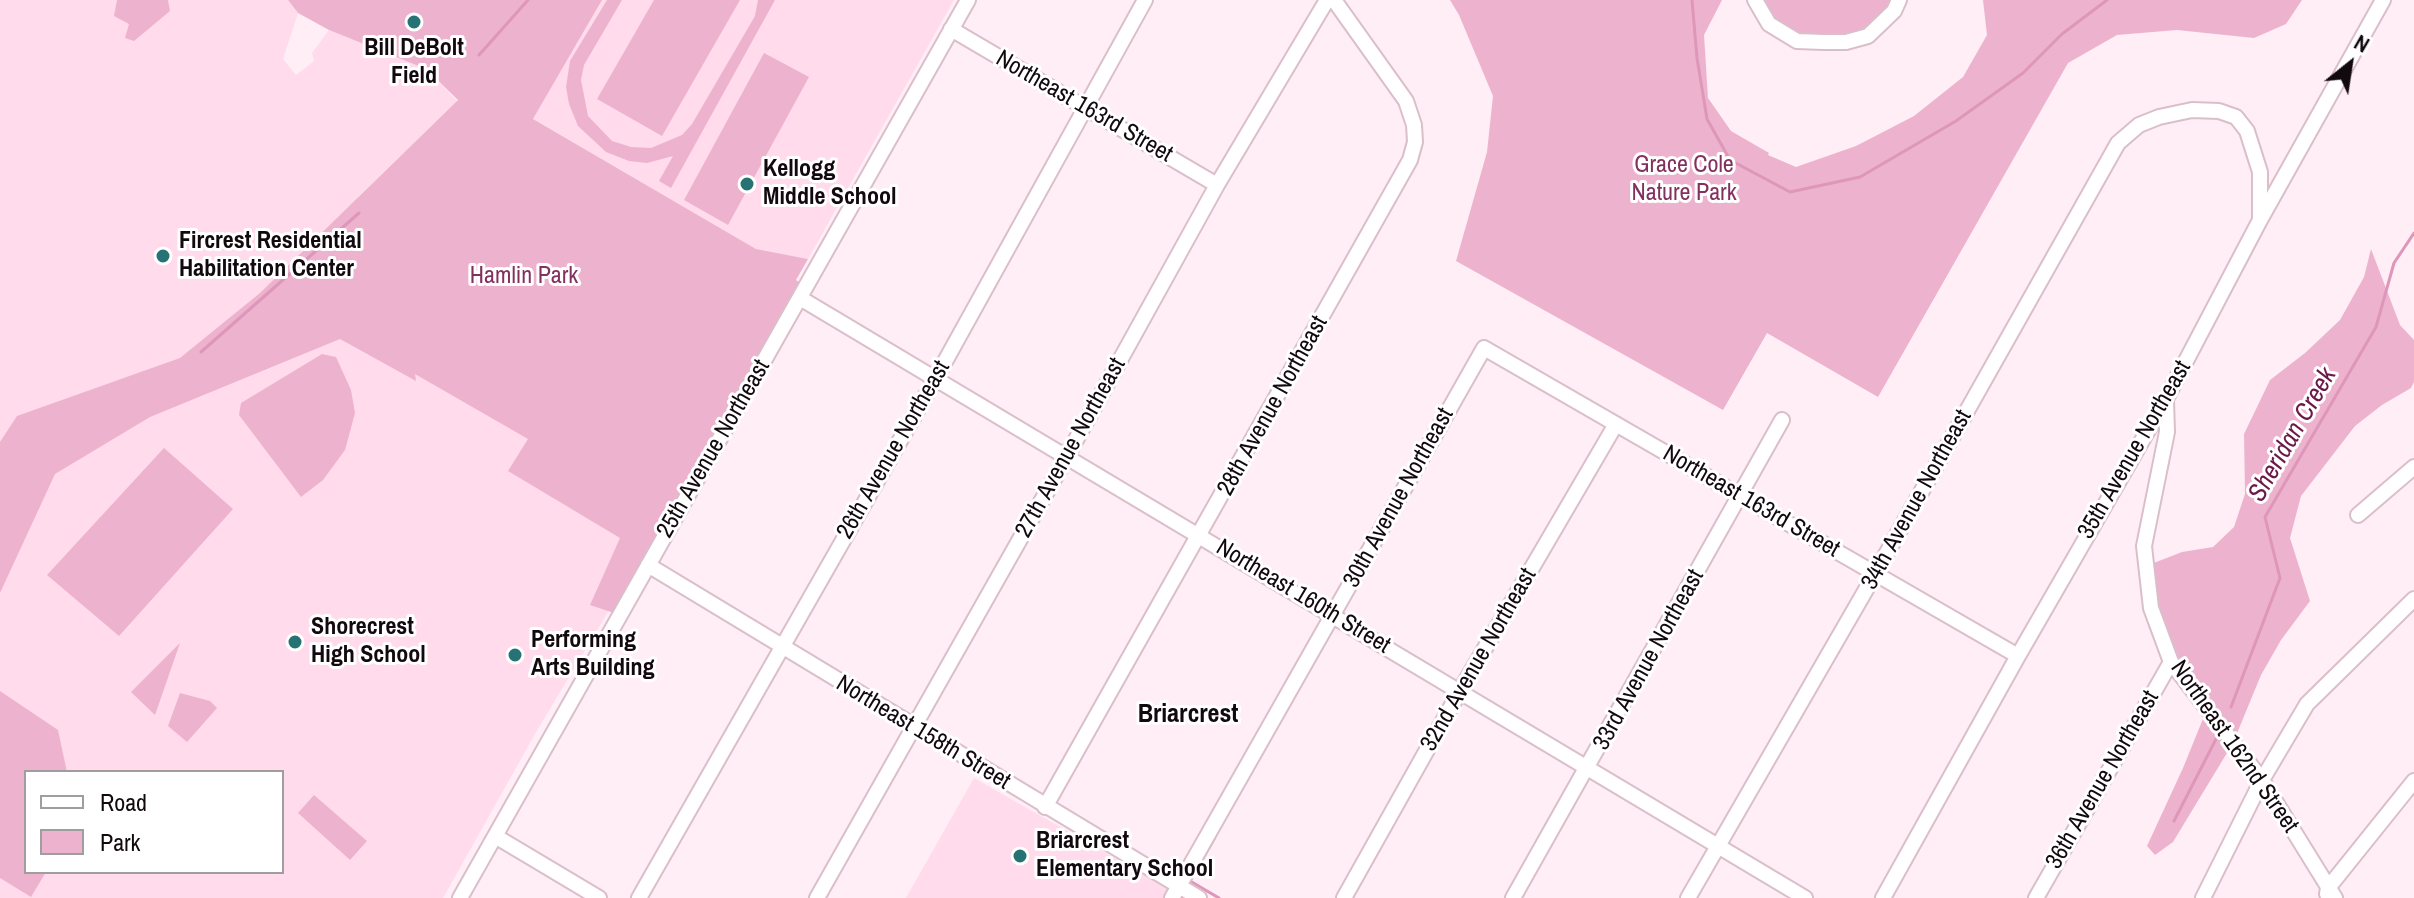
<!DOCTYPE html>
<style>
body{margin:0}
#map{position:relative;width:2414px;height:898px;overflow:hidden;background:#ffeef5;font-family:"Archivo Narrow",sans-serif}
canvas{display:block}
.legend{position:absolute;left:24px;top:770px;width:260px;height:104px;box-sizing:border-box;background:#fff;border:2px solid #a09d9f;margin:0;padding:10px 14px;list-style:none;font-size:24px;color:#12090e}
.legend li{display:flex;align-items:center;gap:16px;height:40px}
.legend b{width:40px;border:2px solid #a09d9f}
.north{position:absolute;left:2310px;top:24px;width:80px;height:80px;-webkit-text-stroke:6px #fff;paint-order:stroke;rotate:30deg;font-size:22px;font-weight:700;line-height:32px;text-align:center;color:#12090e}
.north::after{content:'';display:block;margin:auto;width:28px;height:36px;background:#12090e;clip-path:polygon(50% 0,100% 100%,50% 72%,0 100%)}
</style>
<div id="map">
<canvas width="2414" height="898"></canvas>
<ul class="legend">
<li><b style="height:10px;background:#fff"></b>Road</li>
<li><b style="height:22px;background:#edb3ce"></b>Park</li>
</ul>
<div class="north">N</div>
</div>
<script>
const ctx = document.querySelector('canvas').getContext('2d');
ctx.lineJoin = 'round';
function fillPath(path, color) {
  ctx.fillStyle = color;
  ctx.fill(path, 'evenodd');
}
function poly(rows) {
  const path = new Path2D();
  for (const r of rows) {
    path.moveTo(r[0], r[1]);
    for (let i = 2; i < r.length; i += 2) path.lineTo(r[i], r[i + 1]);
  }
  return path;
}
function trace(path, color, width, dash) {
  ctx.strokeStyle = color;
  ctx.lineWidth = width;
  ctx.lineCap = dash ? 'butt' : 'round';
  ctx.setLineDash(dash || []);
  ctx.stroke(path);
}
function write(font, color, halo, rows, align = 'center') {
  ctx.font = font + ' "Archivo Narrow",sans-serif';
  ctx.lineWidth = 6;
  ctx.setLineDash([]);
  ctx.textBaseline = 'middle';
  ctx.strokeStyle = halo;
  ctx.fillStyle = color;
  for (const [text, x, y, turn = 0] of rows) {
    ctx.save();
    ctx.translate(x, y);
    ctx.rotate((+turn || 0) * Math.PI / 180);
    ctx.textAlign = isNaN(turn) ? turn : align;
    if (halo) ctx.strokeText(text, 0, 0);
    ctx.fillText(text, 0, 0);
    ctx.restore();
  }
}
fillPath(poly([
 [0,0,288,0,298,13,283,59,296,75,314,61,312,53,329,30,426,69,457,101,357,198,664,518,535,734,443,898,0,898],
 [26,772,282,772,282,872,26,872],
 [602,0,954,0,808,259,756,249,533,119],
 [974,778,1169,889,1164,898,906,898]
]), '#ffdbeb');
fillPath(poly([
 [117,0,168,0,170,11,134,41,125,38,129,24,114,16],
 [288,0,602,0,533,119,756,249,808,259,796,280,806,287,751,385,674,502,614,613,590,605,620,538,508,471,528,439,415,374,416,381,340,339,150,417,55,474,0,593,0,442,17,416,180,358,260,293,458,100,426,69,329,30,298,13],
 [607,0,622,0,584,65,581,80,588,116,612,141,631,147,651,148,682,135,692,124,755,16,758,0,775,0,671,188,659,181,673,156,647,163,629,161,606,152,578,126,569,104,566,87,570,61],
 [654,0,740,0,662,136,597,99],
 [1450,0,1722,0,1704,35,1708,98,1731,131,1769,153,1768,155,1796,167,1856,146,1914,116,1963,77,1987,35,1983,0,2302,0,2286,24,2254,38,2177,30,2117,35,2068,63,1878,397,1767,333,1723,410,1456,261,1487,152,1493,96,1459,15],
 [1755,0,1899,0,1868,36,1823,42,1769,24],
 [764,53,809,77,728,225,684,200],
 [2371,249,2400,325,2414,340,2414,382,2411,388,2382,405,2355,426,2301,496,2290,538,2310,601,2281,640,2261,675,2233,743,2173,842,2155,855,2147,846,2183,768,2207,709,2171,662,2146,566,2182,552,2213,547,2234,527,2245,494,2244,434,2270,380,2305,353,2340,320,2364,277],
 [322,354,336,357,351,390,355,413,345,450,323,480,301,497,239,415,241,403],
 [164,448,233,509,119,636,47,575],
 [180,643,155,715,131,692],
 [0,691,58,730,67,772,26,772,26,872,46,872,31,897,0,878],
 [180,693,210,701,217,708,187,742,168,726],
 [314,795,367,841,350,860,298,813]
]), '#edb3ce');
trace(poly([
 [1692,0,1697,58,1707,119,1730,160,1790,192,1860,177,1956,121,2023,73,2062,34,2107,0],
 [479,55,528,0],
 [201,352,359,213],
 [2231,707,2280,578,2265,517,2376,327,2394,263,2414,233],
 [2174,821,2216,739],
 [1214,839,1190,881,1219,898]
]), '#de96b9', 3);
const minor = poly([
 [1755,0,1769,24,1797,41,1823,42,1846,42,1868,36,1894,11,1899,0],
 [951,29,1217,185],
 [800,298,1805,898],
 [2166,400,2167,432,2144,546,2151,608,2171,662,2262,780,2335,898],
 [2358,515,2414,467],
 [648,565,1199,898],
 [1045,807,1410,160,1415,142,1414,125,1406,101,1334,0],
 [495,836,599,898],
 [2327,894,2328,888,2414,781],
 [460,898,968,0],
 [639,898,942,367,1145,0],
 [817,898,1067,456,1217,185,1327,0],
 [1172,898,1484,348,2018,656],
 [1344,898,1460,691,1616,424],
 [1513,898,1782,420],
 [1688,898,1875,574,2118,143,2139,125,2159,117,2192,110,2219,111,2236,117,2247,131,2260,172,2260,220],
 [1883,898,2018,656,2166,399,2260,220,2383,0],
 [2036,898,2171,662],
 [2203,898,2262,780,2307,704,2414,599]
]);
trace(minor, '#dabfcb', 18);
trace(minor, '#fff', 14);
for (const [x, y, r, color] of [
 [414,22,8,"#277275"],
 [747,184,8,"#277275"],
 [163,256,8,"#277275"],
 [295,642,8,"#277275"],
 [515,655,8,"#277275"],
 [1020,856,8,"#277275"]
]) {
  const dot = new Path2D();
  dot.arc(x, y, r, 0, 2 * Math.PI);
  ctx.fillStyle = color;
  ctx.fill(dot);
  trace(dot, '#fff', 3);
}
write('bold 24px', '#12090e', '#fff', [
 ["Bill DeBolt",414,49,"center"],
 ["Field",414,77,"center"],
 ["Kellogg",763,170],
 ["Middle School",763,198],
 ["Fircrest Residential",179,242],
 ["Habilitation Center",179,270],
 ["Shorecrest",311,628],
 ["High School",311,656],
 ["Performing",531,641],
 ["Arts Building",531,669],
 ["Briarcrest",1036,842],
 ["Elementary School",1036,870]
], 'left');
write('24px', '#12090e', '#fff', [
 ["Northeast 163rd Street",1084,107,30],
 ["28th Avenue Northeast",1273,406,-61],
 ["27th Avenue Northeast",1071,448,-61],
 ["25th Avenue Northeast",714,449,-60],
 ["26th Avenue Northeast",894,450,-60],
 ["35th Avenue Northeast",2135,450,-60],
 ["30th Avenue Northeast",1399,498,-61],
 ["34th Avenue Northeast",1917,500,-61],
 ["Northeast 163rd Street",1751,502,30],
 ["Northeast 160th Street",1303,597,31],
 ["32nd Avenue Northeast",1479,660,-60],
 ["33rd Avenue Northeast",1649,660,-61],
 ["Northeast 158th Street",923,733,31],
 ["Northeast 162nd Street",2234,747,55],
 ["36th Avenue Northeast",2103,780,-60]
]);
write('24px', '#84305e', '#fff', [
 ["Grace Cole",1684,166],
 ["Nature Park",1684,194],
 ["Hamlin Park",524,277]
]);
write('italic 26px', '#6c194a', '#fff', [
 ["Sheridan Creek",2293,435,-60]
]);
write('bold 26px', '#12090e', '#fff', [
 ["Briarcrest",1188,715]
]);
</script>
